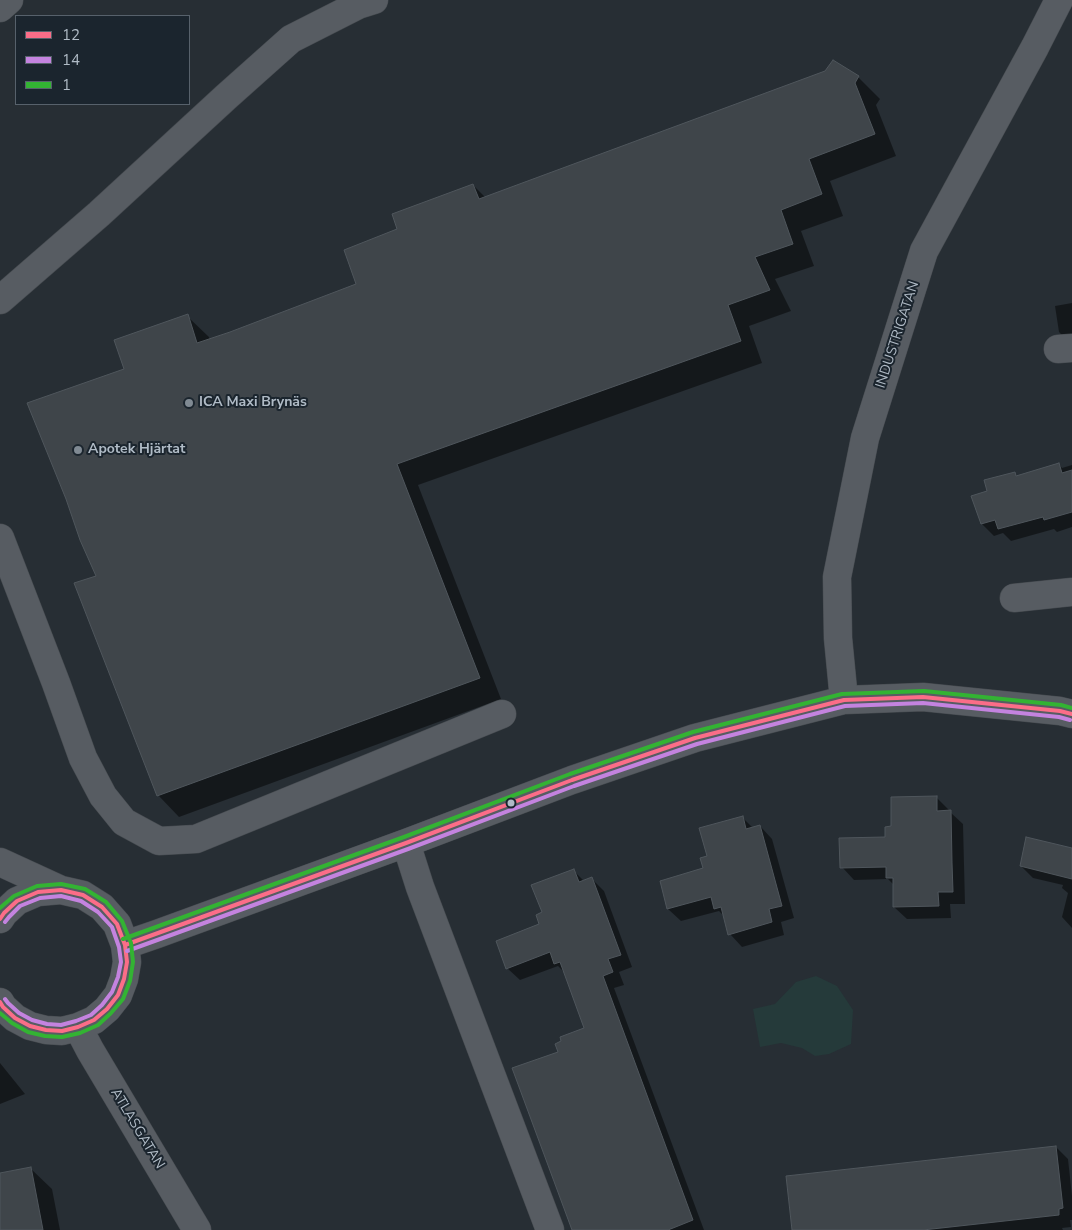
<!DOCTYPE html>
<meta charset="utf-8">
<style>
body{margin:0}
#map{position:relative;width:1072px;height:1230px;overflow:hidden;background:#272e34;font-family:"Nunito Sans",sans-serif}
canvas{display:block}
.legend{position:absolute;left:15px;top:15px;width:175px;height:90px;box-sizing:border-box;background:#1b252e;border:1px solid #57616b;margin:0;padding:6px 9px;list-style:none;font-size:15px;color:#b0bbc6}
.legend li{display:flex;align-items:center;gap:10px;height:25px}
.legend b{width:25px;border:1px solid #57616b}
</style>
<div id="map">
<canvas width="1072" height="1230"></canvas>
<ul class="legend">
<li><b style="height:6px;background:#fb6d88"></b>12</li>
<li><b style="height:6px;background:#c483df"></b>14</li>
<li><b style="height:6px;background:#33b333"></b>1</li>
</ul>
</div>
<script>
const ctx = document.querySelector('canvas').getContext('2d');
ctx.lineJoin = 'round';
function fillPath(path, color) {
  ctx.fillStyle = color;
  ctx.fill(path, 'evenodd');
}
function poly(rows) {
  const path = new Path2D();
  for (const r of rows) {
    path.moveTo(r[0], r[1]);
    for (let i = 2; i < r.length; i += 2) path.lineTo(r[i], r[i + 1]);
  }
  return path;
}
function trace(path, color, width, dash) {
  ctx.strokeStyle = color;
  ctx.lineWidth = width;
  ctx.lineCap = dash ? 'butt' : 'round';
  ctx.setLineDash(dash || []);
  ctx.stroke(path);
}
function write(font, color, halo, rows, align = 'center') {
  ctx.font = font + ' "Nunito Sans",sans-serif';
  ctx.lineWidth = 4;
  ctx.setLineDash([]);
  ctx.textBaseline = 'middle';
  ctx.strokeStyle = halo;
  ctx.fillStyle = color;
  for (const [text, x, y, turn = 0] of rows) {
    ctx.save();
    ctx.translate(x, y);
    ctx.rotate((+turn || 0) * Math.PI / 180);
    ctx.textAlign = isNaN(turn) ? turn : align;
    if (halo) ctx.strokeText(text, 0, 0);
    ctx.fillText(text, 0, 0);
    ctx.restore();
  }
}
fillPath(poly([
 [816,976,837,986,853,1010,851,1044,829,1054,815,1056,802,1048,781,1043,760,1047,753,1009,775,1004,796,982]
]), '#253a3a');
fillPath(poly([
 [858,77,880,99,876,105,896,156,830,181,843,216,801,231,814,266,775,279,791,311,749,326,762,363,418,485,501,699,179,817,158,795,98,577,125,370,187,316,209,337,210,340,357,284,399,229,473,185,486,198],
 [1072,303,1072,343,1070,343,1059,332,1055,306],
 [1059,464,1062,468,1072,465,1072,527,1057,532,1054,529,1011,541,1003,533,994,536,982,524,973,496,988,492,1014,473,1018,477],
 [936,797,949,810,949,812,950,812,963,824,965,904,950,904,951,918,907,919,894,907,894,885,888,879,854,880,842,867,886,838,893,828],
 [743,818,753,828,760,826,772,839,794,918,781,922,784,935,742,947,730,934,725,917,719,911,681,921,668,909,661,882,705,869,708,857],
 [1072,847,1072,928,1062,917,1068,893,1062,888,1063,885,1033,878,1021,866,1071,849],
 [574,871,584,881,592,879,604,891,632,967,619,972,624,985,614,988,704,1230,573,1230,560,1052,586,1029,566,974,558,966,520,980,507,968,541,925,543,913],
 [0,1063,25,1094,0,1104],
 [1056,1147,1068,1159,1072,1196,1072,1220,1070,1220,1071,1227,1062,1228,1063,1230,793,1230],
 [30,1168,52,1189,60,1230,0,1230,0,1174]
]), '#0007');
const building = poly([
 [833,60,859,76,855,83,875,134,809,159,822,194,781,210,793,244,755,257,770,290,728,305,741,341,397,464,480,678,157,796,74,583,96,576,80,540,66,499,27,403,124,369,114,340,188,314,197,343,230,332,356,284,344,250,397,229,392,214,473,184,479,199,825,71,833,60],
 [1059,463,1062,473,1072,470,1072,512,1044,520,1043,517,998,529,995,520,981,524,971,496,987,491,984,480,1015,472,1016,476,1059,463],
 [937,796,937,811,951,810,952,863,953,892,938,892,939,906,893,907,893,878,886,878,886,867,840,868,839,838,885,837,885,827,891,826,891,797,937,796],
 [743,816,746,829,760,825,782,906,769,909,772,922,728,935,721,907,714,909,711,897,667,909,660,881,703,868,700,858,707,856,699,828,743,816],
 [1026,837,1072,848,1072,879,1020,866,1026,837],
 [574,869,579,882,592,877,621,955,608,959,613,972,603,976,693,1220,668,1230,572,1230,512,1068,558,1052,555,1044,561,1041,560,1037,584,1028,560,962,554,964,550,952,506,969,496,941,539,924,536,915,542,912,531,885,574,869],
 [1056,1146,1063,1208,1059,1209,1059,1215,923,1230,792,1230,786,1176,1056,1146],
 [31,1167,43,1230,0,1230,0,1173,31,1167]
]);
fillPath(building, '#3f454a');
trace(building, '#4f565c', 1);
const minor = poly([
 [0,8,9,0],
 [0,300,99,214,226,97,291,39,358,5,374,0],
 [1058,349,1072,348],
 [0,538,56,683,83,758,103,796,124,822,159,841,196,839,502,714],
 [1014,598,1072,592],
 [844,700,838,638,837,577,865,438,924,251,1035,47,1059,0],
 [406,843,420,887,550,1230],
 [0,862,61,890],
 [0,919,4,913,17,901,38,892,61,890,83,895,102,907,117,924,125,945,127,962,124,979,118,995,107,1009,94,1020,78,1027,62,1031,46,1030,30,1026,15,1018,3,1007,0,1002],
 [125,945,157,934,406,843,572,780,695,738,844,700,923,697,1060,711,1072,714],
 [78,1027,90,1050,197,1230]
]);
trace(minor, '#454a4f', 29);
trace(minor, '#575c62', 28);
trace(poly([
 [0,919,4,913,17,901,38,892,61,890,83,895,102,907,117,924,125,945,127,962,124,979,118,995,107,1009,94,1020,78,1027,62,1031,46,1030,30,1026,15,1018,3,1007,0,1002],
 [125,945,406,843,572,780,695,738,844,700,923,697,1060,711,1072,714]
]), '#fb6d88', 4);
trace(poly([
 [5,922,9,917,20,906,40,898,61,896,81,901,98,912,112,927,119,947,121,962,118,977,112,992,102,1005,91,1015,76,1021,61,1025,47,1024,32,1020,19,1013,8,1003,5,999],
 [127,951,408,849,574,786,697,744,845,706,923,703,1059,717,1070,720]
]), '#c483df', 4);
trace(poly([
 [0,908,14,896,37,886,61,884,85,889,106,902,122,921,131,943,133,962,130,981,123,999,111,1013,98,1025,80,1033,62,1037,45,1036,28,1032,12,1023,0,1013],
 [123,939,404,837,570,774,693,732,842,694,924,691,1061,705,1072,708]
]), '#33b333', 4);
for (const [x, y, r, color] of [
 [189,403,5,"#808a93"],
 [78,450,5,"#808a93"],
 [511,803,4.5,"#b0bbc6"]
]) {
  const dot = new Path2D();
  dot.arc(x, y, r, 0, 2 * Math.PI);
  ctx.fillStyle = color;
  ctx.fill(dot);
  trace(dot, '#1b252e', 2);
}
write('14px', '#b0bbc6', '#1b252e', [
 ["INDUSTRIGATAN",898,335,-72],
 ["ATLASGATAN",137,1129,59]
]);
write('bold 14px', '#b0bbc6', '#1b252e', [
 ["ICA Maxi Brynäs",199,403],
 ["Apotek Hjärtat",88,450]
], 'left');
</script>
